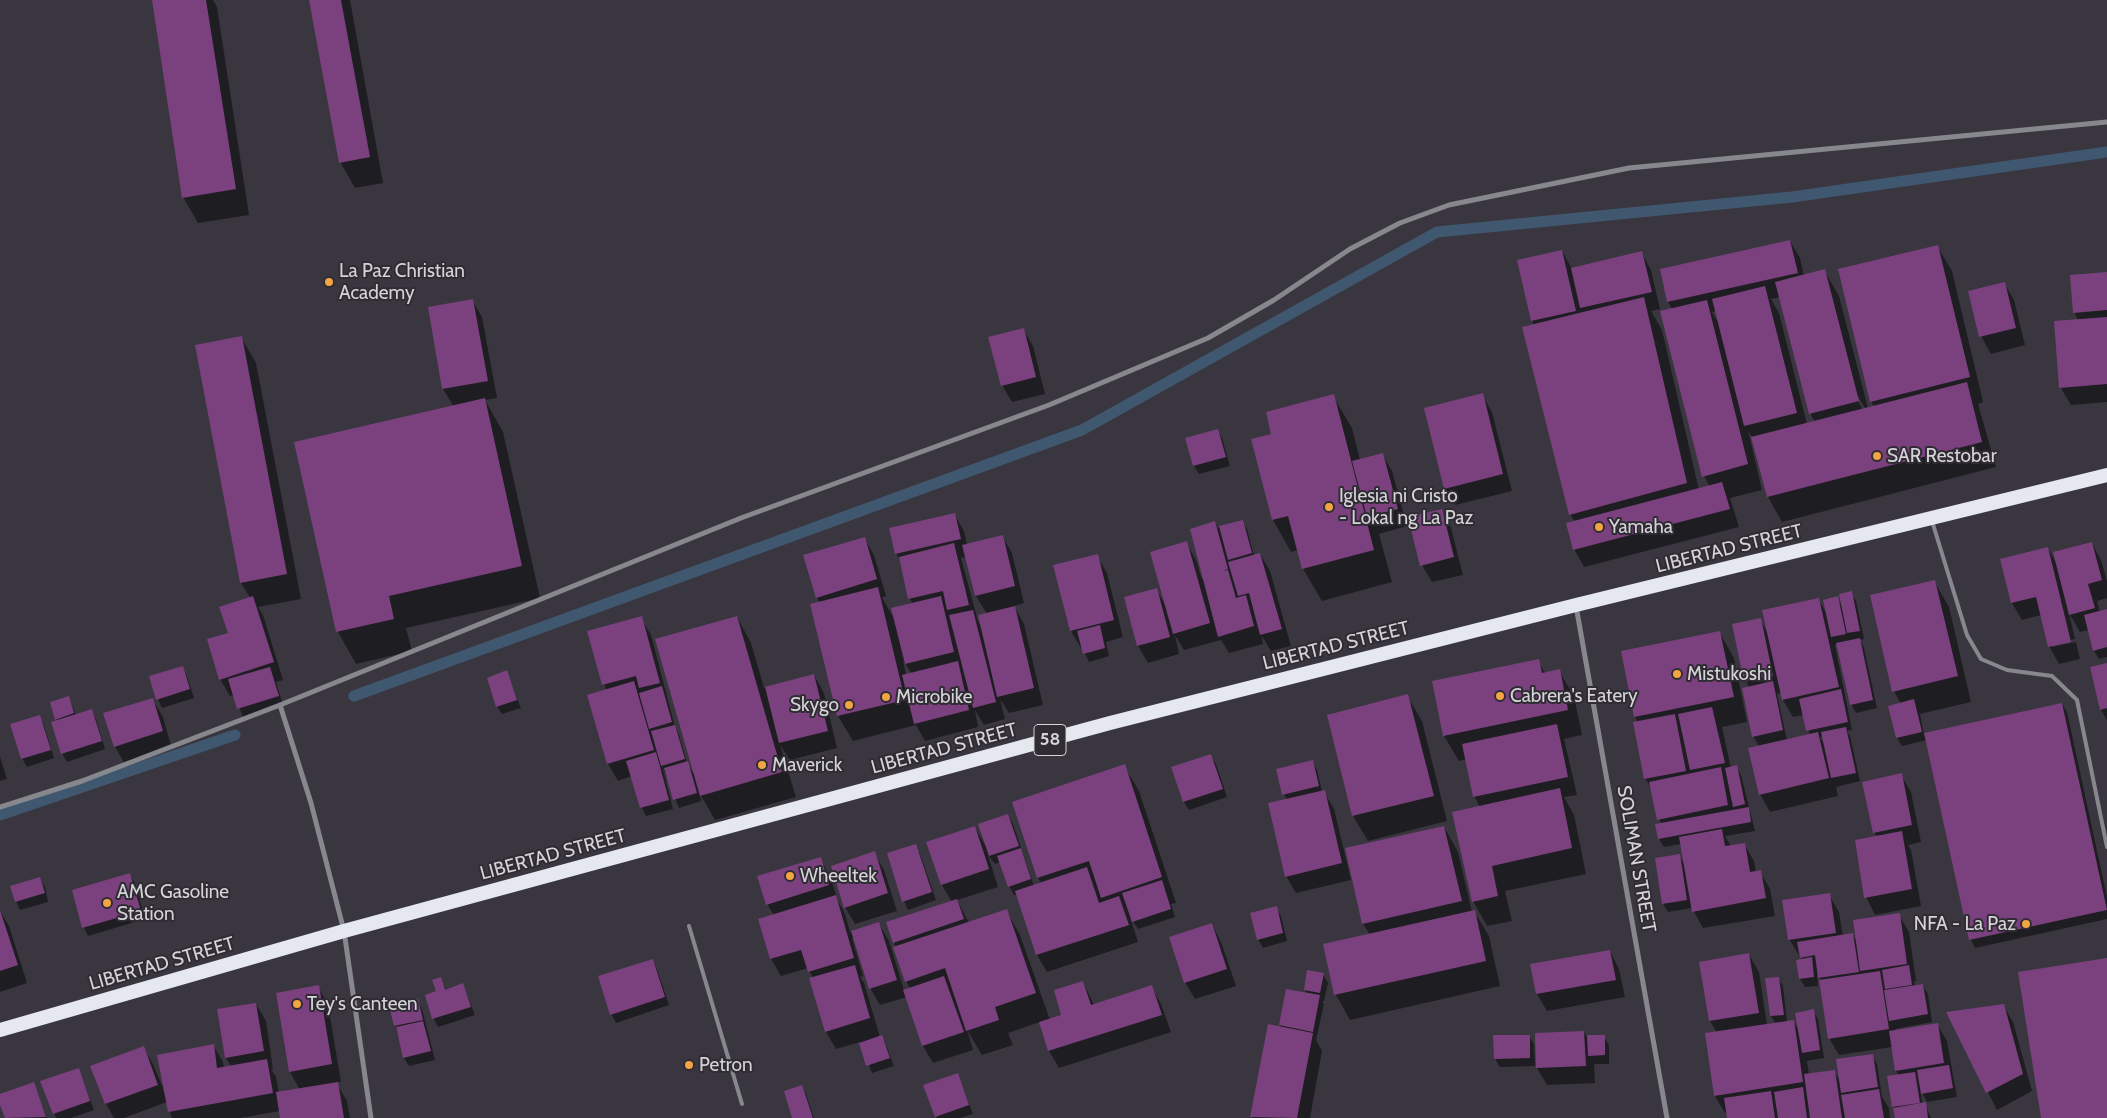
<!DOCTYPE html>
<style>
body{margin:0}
canvas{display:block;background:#39363f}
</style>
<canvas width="2107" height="1118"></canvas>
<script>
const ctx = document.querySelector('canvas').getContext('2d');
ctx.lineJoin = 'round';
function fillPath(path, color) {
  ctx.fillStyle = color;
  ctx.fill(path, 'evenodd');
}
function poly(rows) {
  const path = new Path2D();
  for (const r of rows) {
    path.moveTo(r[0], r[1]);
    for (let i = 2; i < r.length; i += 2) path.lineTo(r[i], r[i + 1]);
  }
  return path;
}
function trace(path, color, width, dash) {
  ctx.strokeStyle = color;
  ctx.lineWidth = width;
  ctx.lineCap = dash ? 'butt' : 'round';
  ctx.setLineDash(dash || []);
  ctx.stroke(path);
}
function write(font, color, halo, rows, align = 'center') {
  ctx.font = font + ' Cabin,sans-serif';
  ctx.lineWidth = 4;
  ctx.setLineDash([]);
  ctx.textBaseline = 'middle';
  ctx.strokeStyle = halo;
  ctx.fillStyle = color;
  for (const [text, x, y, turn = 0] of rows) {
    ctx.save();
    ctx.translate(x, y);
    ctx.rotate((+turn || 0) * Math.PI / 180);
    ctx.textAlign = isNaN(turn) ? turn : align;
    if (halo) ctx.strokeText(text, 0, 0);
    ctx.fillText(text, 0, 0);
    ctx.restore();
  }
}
fillPath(poly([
 [153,0,213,0,217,7,249,215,198,223,183,197],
 [311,0,350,0,383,183,355,188,340,162],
 [1790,241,1800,258,1804,276,1824,270,1839,296,1868,408,1874,407,1871,401,1937,246,1952,271,1983,402,1978,404,1996,467,1782,522,1768,497,1754,441,1748,430,1762,490,1730,498,1739,527,1584,567,1574,549,1575,522,1570,514,1534,325,1532,321,1562,251,1572,269,1641,252,1651,270,1660,309,1651,311,1662,330,1699,490,1710,487,1704,476,1672,309,1668,302,1661,270],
 [1780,297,1810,413,1815,422,1807,424,1779,313,1771,299],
 [1716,311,1718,322,1712,312],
 [1857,395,1865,408,1863,410,1855,396],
 [2107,273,2107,402,2071,405,2061,388,2078,320,2074,312],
 [2004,283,2014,300,2025,345,1991,354,1981,336],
 [472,300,482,317,497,398,485,400,503,432,540,598,406,628,412,651,356,664,338,632,295,443,454,407,443,389,429,308],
 [1023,329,1033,346,1045,394,1012,402,1002,385],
 [241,337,256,363,301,599,258,607,263,615,283,680,276,682,283,705,243,717,234,695,230,696,220,679,229,634,251,599,241,583],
 [1482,395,1492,412,1512,491,1455,505,1445,488],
 [1333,396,1352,428,1360,460,1382,454,1392,471,1407,526,1379,534,1392,582,1322,601,1303,569,1298,550,1291,552,1273,520,1253,440,1273,435],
 [1217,430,1222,438,1230,466,1199,474,1194,466],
 [1441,510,1451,528,1463,575,1432,582,1422,565],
 [954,514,964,531,967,545,1002,536,1012,553,1024,603,1014,606,1024,624,1043,705,1009,713,1000,699,1005,719,984,725,975,710,978,727,925,741,916,725,853,741,838,716,811,605,820,603,817,597,864,538,874,555,886,596,882,598,894,618,913,604,910,599,901,562,896,553],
 [967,557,976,596,987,614,981,627,978,621,961,558],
 [903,660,912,674,906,675],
 [1242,521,1247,529,1254,556,1260,554,1270,571,1291,646,1271,651,1262,636,1263,644,1229,653,1221,640,1184,650,1175,635,1179,654,1148,663,1138,646,1125,598,1156,590,1165,604,1186,542,1196,560,1202,579,1205,578,1215,522,1218,528],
 [2092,543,2101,560,2107,581,2107,598,2097,601,2100,612,2107,611,2107,657,2099,659,2094,651,2089,630,2080,632,2069,613,2075,639,2052,644,2052,647,2076,642,2080,659,2059,664,2049,646,2041,615,2022,620,2012,603,2048,548,2056,563],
 [1097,556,1107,573,1123,637,1106,642,1109,656,1089,662,1082,647,1081,648,1071,631],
 [1934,581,1949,607,1971,702,1920,714,1924,735,2062,704,2067,712,2107,897,2107,919,1975,948,1971,940,1927,740,1902,746,1897,738,1901,704,1894,691],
 [1851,593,1856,601,1864,639,1860,640,1864,648,1877,708,1856,713,1851,704,1838,645,1835,645,1852,730,1847,731,1850,736,1860,781,1836,787,1838,796,1770,812,1760,794,1759,746,1753,736,1749,687,1746,681,1760,619,1767,632,1818,599,1826,612,1837,598,1843,608],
 [1781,693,1783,700,1793,717,1803,715,1810,735,1787,740,1777,694],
 [1823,736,1824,744,1820,737],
 [737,617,751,643,764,688,814,675,824,693,837,748,790,760,780,745,796,797,715,820,700,794,701,801,679,808,662,766,673,809,646,816,642,808,632,776,618,781,608,764,606,690,588,632,641,618,651,635,675,727,679,735,687,763,693,773],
 [1719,632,1734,658,1747,722,1722,727,1731,768,1736,767,1741,775,1755,831,1725,836,1731,846,1744,844,1754,861,1756,872,1760,872,1770,889,1775,916,1703,928,1692,908,1668,912,1663,904,1679,855,1684,864,1681,844,1664,847,1659,839,1657,825,1661,824,1652,790,1645,778,1638,722,1635,717,1623,652],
 [1538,661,1545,673,1559,671,1574,696,1582,735,1564,739,1577,795,1564,797,1574,815,1586,874,1505,891,1512,921,1487,926,1473,901,1480,807,1474,796,1467,759,1459,761,1444,736],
 [2107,664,2107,720,2101,710],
 [182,667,187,676,194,698,162,708,158,699],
 [506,672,521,708,502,714,497,706],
 [1407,696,1422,721,1447,821,1368,841,1353,816],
 [69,698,76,715,91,711,96,719,105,749,67,762,62,753,56,719],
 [153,700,163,717,172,749,125,764,115,747],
 [39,717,44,725,54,758,27,767,22,758],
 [1211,756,1216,764,1227,797,1189,810,1184,802,1173,768],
 [0,757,7,779,0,781],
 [1312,761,1317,770,1322,792,1324,792,1334,809,1351,880,1296,893,1286,876,1287,800,1284,794],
 [1124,766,1139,791,1176,903,1171,904,1175,917,1138,929,1130,917,1138,942,1047,972,1037,955,1017,894,1014,895,1009,886,1001,862,995,864,988,855,998,887,957,900,969,923,1006,910,1020,935,1050,1020,1063,1016,1083,982,1094,1005,1151,986,1161,1004,1171,1032,1059,1068,1049,1051,1040,1022,1008,1033,1013,1045,982,1055,967,1030,973,1050,933,1063,923,1046,907,997,880,1005,870,988,855,938,852,938,863,976,860,977,864,983,880,1037,882,1037,886,1045,894,1066,872,1073,860,1042,836,1049,826,1032,810,979,813,978,808,968,781,976,771,959,760,919,774,915,767,904,820,859,830,876,838,901,845,914,850,932,879,924,889,941,904,990,910,989,906,981,894,942,952,902,942,885,928,842,975,827,985,845,1008,815,1013,824,1034,886,1042,884,1038,878],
 [1901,775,1911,792,1921,842,1908,845,1911,850,1921,906,1875,915,1866,897,1877,837,1874,832],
 [1444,827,1458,852,1472,912,1474,911,1489,936,1500,986,1350,1020,1336,995,1324,945,1370,935,1363,924,1346,849],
 [915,846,920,854,936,900,908,910,904,901],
 [874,853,884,870,897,911,855,924,845,907],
 [130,875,135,883,145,919,88,936,84,928,73,891],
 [40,879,45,887,48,902,20,910,16,901],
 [1829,895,1839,912,1843,936,1853,935,1857,943,1899,915,1909,932,1916,981,1914,981,1915,987,1923,986,1928,994,1932,1022,1895,1029,1896,1031,1937,1024,1947,1041,1957,1097,1927,1102,1921,1091,1922,1104,1925,1104,1931,1118,1896,1118,1893,1106,1899,1075,1896,1071,1892,1047,1839,1055,1829,1038,1821,981,1817,973,1818,986,1805,987,1800,979,1802,960,1789,939],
 [1276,908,1281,916,1287,941,1263,948,1258,939],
 [0,911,9,926,27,983,0,992],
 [1212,924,1221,942,1236,986,1195,999,1185,982],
 [1610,951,1619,969,1625,997,1547,1011,1537,994,1532,965],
 [1749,955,1759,972,1767,1025,1776,1024,1771,1016,1766,979,1778,978,1783,986,1787,1022,1793,1021,1800,1032,1813,1011,1818,1019,1824,1058,1807,1061,1809,1075,1834,1071,1841,1083,1872,1055,1877,1064,1882,1097,1889,1108,1890,1118,1728,1118,1728,1113,1725,1113,1715,1096,1706,1034,1717,1033,1710,1021],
 [653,960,657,969,669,1005,616,1023,611,1014],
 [1308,972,1323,974,1328,983,1324,1001,1322,1001,1324,1004,1316,1040,1322,1051,1310,1118,1252,1118,1269,1026,1282,1028,1280,1025,1307,994,1305,990],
 [440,978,446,991,463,985,475,1015,438,1027,434,1019,426,996,437,991],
 [318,987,328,1004,341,1082,336,1082,347,1101,350,1118,281,1118,280,1111,240,1118,172,1118,167,1102,124,1118,114,1118,106,1104,92,1067,143,1047,153,1064,166,1095,213,1045,223,1062,224,1068,231,1066,226,1058,256,1004,266,1021,273,1069,271,1069,276,1077,279,1093,300,1090,290,1072],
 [417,1000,422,1009,435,1060,409,1066,404,1058,390,1007],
 [2003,1005,2013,1022,2032,1091,1997,1110,1948,1013],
 [1584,1032,1587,1037,1604,1037,1609,1045,1609,1064,1594,1064,1595,1083,1547,1085,1537,1068],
 [1529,1036,1534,1044,1535,1066,1500,1067,1495,1059],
 [78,1069,94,1110,71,1118,56,1118,42,1082],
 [957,1074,973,1114,960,1118,937,1118,936,1116],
 [33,1083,47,1118,6,1118,0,1101,0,1095],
 [801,1086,806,1094,814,1118,794,1118]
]), '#0007');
trace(poly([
 [354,696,1082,430,1437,232,1792,197,2107,152],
 [0,815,235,735]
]), '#40586f', 11);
fillPath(poly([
 [152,0,206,0,236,189,182,198],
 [309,0,341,0,370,157,339,163],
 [1790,240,1798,273,1667,302,1660,269],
 [1938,245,1970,377,1870,402,1838,269],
 [1562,250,1576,311,1531,321,1517,260],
 [1642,251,1652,292,1580,308,1571,268],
 [1825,269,1859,401,1809,414,1775,282],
 [2107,272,2107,310,2073,313,2070,275],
 [2005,282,2016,328,1979,337,1968,291],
 [1765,286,1797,413,1744,426,1712,299],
 [1644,297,1687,483,1569,515,1522,327],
 [473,299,488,381,442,389,428,307],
 [1707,300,1748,464,1702,477,1660,311],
 [2107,317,2107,384,2059,388,2054,321],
 [1024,328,1036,377,1001,386,988,337],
 [242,336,287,574,240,583,195,345],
 [1967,382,1982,442,1767,497,1751,437],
 [1483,393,1503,474,1444,489,1424,408],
 [1334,394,1374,550,1302,569,1288,516,1272,520,1251,439,1271,434,1266,412],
 [485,398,522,566,389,596,394,619,336,632,294,442],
 [1218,429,1226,457,1193,466,1185,438],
 [1383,453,1398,509,1367,517,1352,461],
 [1722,482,1730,509,1573,550,1566,523],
 [1442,509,1454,557,1420,566,1408,517],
 [955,513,961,539,895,554,889,528],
 [1243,520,1252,553,1228,560,1219,526],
 [1215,521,1228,569,1223,571,1228,570,1236,598,1246,595,1254,626,1218,637,1190,529],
 [1003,535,1015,586,975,596,962,545],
 [865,537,877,579,816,598,803,555],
 [1187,541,1210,623,1173,634,1150,552],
 [2092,542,2102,580,2088,584,2095,608,2069,615,2053,552],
 [954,543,969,605,947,610,943,591,908,599,899,557],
 [2048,547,2071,642,2048,647,2036,597,2011,603,2000,559],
 [1260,553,1282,629,1260,635,1249,593,1238,596,1228,562],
 [1098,554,1114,620,1070,631,1053,565],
 [1935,580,1958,676,1892,692,1870,595],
 [878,587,905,700,837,716,810,604],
 [1157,588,1170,637,1137,646,1124,597],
 [1852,591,1860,631,1847,633,1839,594],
 [253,596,274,662,219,680,207,639,228,633,219,607],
 [941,596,954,652,905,664,891,608],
 [1838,596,1846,634,1831,637,1823,600],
 [1819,598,1839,687,1782,700,1762,610],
 [1015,606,1034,688,997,697,978,615],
 [2107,609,2107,647,2093,651,2084,615],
 [973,610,996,702,973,708,949,615],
 [642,616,660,683,639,688,636,676,602,685,587,631],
 [737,616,782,772,700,796,655,639],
 [1761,618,1773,676,1744,682,1732,624],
 [1100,625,1105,648,1083,654,1077,631],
 [1720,631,1734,697,1634,717,1621,651],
 [1860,638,1873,700,1850,705,1836,643],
 [1539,659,1542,673,1560,669,1568,710,1443,736,1432,681],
 [958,661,969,710,914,724,902,675],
 [2107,663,2107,708,2100,710,2090,667],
 [183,666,190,689,156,700,149,676],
 [270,667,279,696,237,709,228,679],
 [507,670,517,700,496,707,487,678],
 [814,674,828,731,779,743,765,687],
 [634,681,654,750,607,764,587,695],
 [1773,681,1783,730,1752,737,1742,688],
 [662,686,672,722,649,729,639,693],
 [1841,689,1848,722,1806,731,1799,699],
 [1408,694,1434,796,1352,816,1327,715],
 [69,696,74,713,55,720,50,702],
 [153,698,163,731,114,747,103,713],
 [1914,699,1922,732,1896,738,1888,706],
 [2062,703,2107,910,1969,940,1924,733],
 [1712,707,1725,763,1690,770,1678,714],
 [92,709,102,741,61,754,51,722],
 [1675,714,1686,771,1644,779,1633,722],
 [40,715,51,750,21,759,10,724],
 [1557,724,1568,777,1473,797,1462,744],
 [675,725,685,759,661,766,651,731],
 [1846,727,1856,773,1831,778,1821,732],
 [1818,732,1829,778,1759,795,1748,748],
 [656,752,669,800,640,808,626,761],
 [1211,754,1223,789,1183,802,1171,767],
 [1313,760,1319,786,1282,795,1276,769],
 [688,761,697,793,673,800,664,768],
 [1125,764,1162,877,1101,898,1089,861,1037,878,1012,802],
 [1737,765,1745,804,1733,807,1725,768],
 [1721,767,1728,805,1657,820,1649,782],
 [1902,773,1912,825,1873,833,1862,782],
 [1560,788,1572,848,1492,866,1498,896,1472,902,1452,812],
 [1325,790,1342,863,1285,877,1268,803],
 [1749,807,1751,822,1658,839,1655,824],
 [1008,814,1019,846,989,856,978,824],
 [975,826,989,869,941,885,926,842],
 [1444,826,1462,901,1362,924,1345,848],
 [1722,829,1725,846,1745,843,1750,872,1761,870,1766,898,1692,912,1679,837],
 [1902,831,1912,889,1864,898,1855,840],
 [916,844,932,892,902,902,887,853],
 [1021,848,1031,879,1008,887,997,856],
 [875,851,888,893,844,908,831,866],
 [1680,854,1687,900,1662,904,1655,858],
 [821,857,829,885,766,905,757,876],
 [1087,867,1099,903,1119,896,1129,925,1036,955,1015,891],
 [130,873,141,911,82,928,72,890],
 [40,877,45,893,15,902,10,886],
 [1162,880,1171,909,1132,922,1122,893],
 [1830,893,1836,933,1788,940,1782,900],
 [836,895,854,958,808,972,801,950,770,959,758,919],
 [957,899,964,919,893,943,886,922],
 [1277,906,1283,933,1257,940,1250,913],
 [1007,909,1036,993,995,1007,999,1020,966,1031,945,968,905,982,893,947],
 [0,910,18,965,0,971],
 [1475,910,1486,961,1334,995,1323,944],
 [1900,913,1907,964,1860,971,1853,920],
 [879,922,897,980,869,989,851,931],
 [1212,923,1227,969,1184,983,1169,937],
 [1853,933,1859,972,1818,978,1815,955,1800,958,1797,942],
 [1610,950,1616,980,1536,994,1530,964],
 [1749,953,1759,1013,1709,1021,1699,962],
 [1812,957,1814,977,1799,979,1796,960],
 [2107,958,2107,1118,2041,1118,2018,972],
 [653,959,665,997,610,1015,598,976],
 [855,965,870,1018,825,1032,809,978],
 [1909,965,1912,985,1885,989,1882,970],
 [1307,970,1324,973,1320,993,1304,990],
 [1880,971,1889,1029,1828,1039,1819,980],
 [944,976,964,1032,922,1046,903,990],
 [441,977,445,990,463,983,471,1007,432,1019,425,995,436,991,432,980],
 [1779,977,1784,1015,1770,1016,1765,978],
 [1083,981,1091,1005,1152,985,1162,1015,1048,1051,1039,1022,1061,1015,1054,990],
 [1923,984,1928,1014,1889,1021,1884,990],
 [319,985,332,1064,289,1072,276,993],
 [1286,989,1320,995,1313,1032,1279,1025],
 [418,999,423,1020,394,1026,389,1006],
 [256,1003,264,1051,225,1058,217,1009],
 [2004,1004,2023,1074,1986,1093,1946,1012],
 [1814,1009,1820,1050,1802,1053,1795,1013],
 [1794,1020,1803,1082,1714,1096,1705,1033],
 [423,1021,431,1051,403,1058,396,1027],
 [1938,1023,1944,1063,1895,1071,1889,1031],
 [1268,1024,1313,1033,1297,1118,1250,1117],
 [1584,1031,1586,1066,1536,1068,1535,1033],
 [882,1035,890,1058,866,1066,859,1043],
 [1493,1035,1530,1035,1530,1058,1494,1059],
 [1587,1035,1605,1035,1605,1055,1588,1056],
 [214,1044,217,1068,267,1059,273,1093,168,1112,157,1055],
 [144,1046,158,1085,105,1104,90,1066],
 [1873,1054,1878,1087,1841,1093,1836,1059],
 [1949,1065,1953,1088,1921,1094,1917,1070],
 [79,1068,90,1101,53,1114,40,1081],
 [1835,1070,1842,1118,1810,1118,1804,1074],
 [1915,1072,1920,1103,1892,1107,1887,1076],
 [958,1073,969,1105,935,1117,923,1085],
 [34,1082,46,1117,5,1118,0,1105,0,1094],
 [338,1082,344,1118,280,1118,276,1092],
 [802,1085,813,1118,792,1118,784,1091],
 [1803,1087,1807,1118,1778,1118,1774,1092],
 [1879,1089,1884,1118,1845,1118,1841,1095],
 [1771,1091,1775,1118,1727,1118,1724,1098],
 [1926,1102,1928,1118,1895,1118,1893,1108]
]), '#7b407e');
trace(poly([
 [1932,521,1967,635,1981,659,2007,670,2052,676,2077,700,2107,847],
 [689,926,742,1104]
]), '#87888d', 4);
trace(poly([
 [1576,606,1667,1118],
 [280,705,311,803,344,931,371,1118],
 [0,807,82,781,280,705,741,518,1049,405,1208,338,1274,300,1350,249,1400,223,1449,205,1629,168,2107,122]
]), '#87888d', 5);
trace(poly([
 [0,1030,344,931,1110,723,1576,605,2107,475]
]), '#e6e8f0', 14);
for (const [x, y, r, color] of [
 [329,282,5,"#f3a443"],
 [1877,456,5,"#f3a443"],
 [1329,507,5,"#f3a443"],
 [1599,527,5,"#f3a443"],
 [1677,674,5,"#f3a443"],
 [1500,696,5,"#f3a443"],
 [886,697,5,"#f3a443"],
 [849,705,5,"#f3a443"],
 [762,765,5,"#f3a443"],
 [790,876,5,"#f3a443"],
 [107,903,5,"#f3a443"],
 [2026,924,5,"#f3a443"],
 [297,1004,5,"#f3a443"],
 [689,1065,5,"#f3a443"]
]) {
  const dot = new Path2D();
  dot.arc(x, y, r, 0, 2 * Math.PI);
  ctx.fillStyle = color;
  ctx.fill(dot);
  trace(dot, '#2f2c34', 2);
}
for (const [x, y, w] of [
 [1050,740,32]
]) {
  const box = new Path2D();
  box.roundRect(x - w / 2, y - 15.5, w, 31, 4);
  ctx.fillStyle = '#2f2c34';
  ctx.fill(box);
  trace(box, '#d5d3d8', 1);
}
write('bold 18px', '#d5d3d8', null, [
 ["58",1050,740]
]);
write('19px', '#d5d3d8', '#2f2c34', [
 ["La Paz Christian",339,271],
 ["Academy",339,293],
 ["SAR Restobar",1887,456],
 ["Iglesia ni Cristo",1339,496],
 ["- Lokal ng La Paz",1339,518],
 ["Yamaha",1609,527],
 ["Mistukoshi",1687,674],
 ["Cabrera's Eatery",1510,696],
 ["Microbike",896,697],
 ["Skygo",839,705,"right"],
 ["Maverick",772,765],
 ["Wheeltek",800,876],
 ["AMC Gasoline",117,892],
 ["Station",117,914],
 ["NFA - La Paz",2016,924,"right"],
 ["Tey's Canteen",307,1004],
 ["Petron",699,1065]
], 'left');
write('19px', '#d5d3d8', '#2f2c34', [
 ["LIBERTAD STREET",1729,549,-14],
 ["LIBERTAD STREET",1336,646,-14],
 ["LIBERTAD STREET",944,749,-15],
 ["LIBERTAD STREET",553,855,-15],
 ["SOLIMAN STREET",1636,859,80],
 ["LIBERTAD STREET",162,964,-16]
]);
</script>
